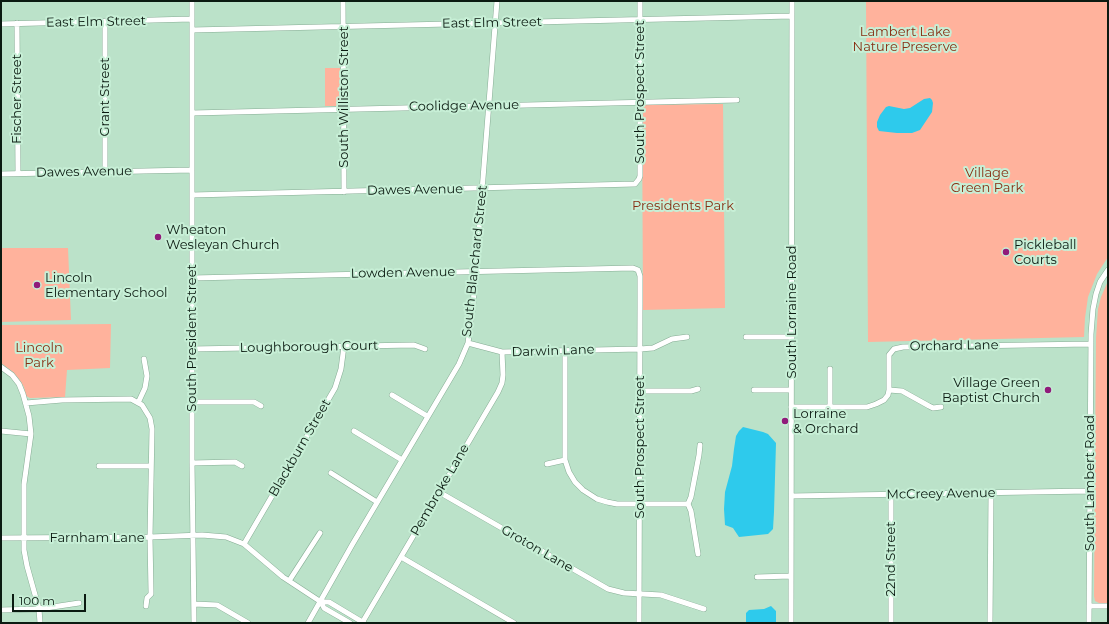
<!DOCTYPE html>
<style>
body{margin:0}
#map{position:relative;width:1109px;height:624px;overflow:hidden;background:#bbe2c9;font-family:Montserrat,sans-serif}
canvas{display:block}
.frame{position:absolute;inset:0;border:2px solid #0b1a11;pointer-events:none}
.scale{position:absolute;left:12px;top:594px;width:74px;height:18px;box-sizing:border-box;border:2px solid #0b1a11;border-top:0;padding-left:5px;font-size:12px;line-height:14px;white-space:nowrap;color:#0b1a11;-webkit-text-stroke:3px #c7efd6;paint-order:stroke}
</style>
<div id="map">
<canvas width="1109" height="624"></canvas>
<div class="frame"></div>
<div class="scale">100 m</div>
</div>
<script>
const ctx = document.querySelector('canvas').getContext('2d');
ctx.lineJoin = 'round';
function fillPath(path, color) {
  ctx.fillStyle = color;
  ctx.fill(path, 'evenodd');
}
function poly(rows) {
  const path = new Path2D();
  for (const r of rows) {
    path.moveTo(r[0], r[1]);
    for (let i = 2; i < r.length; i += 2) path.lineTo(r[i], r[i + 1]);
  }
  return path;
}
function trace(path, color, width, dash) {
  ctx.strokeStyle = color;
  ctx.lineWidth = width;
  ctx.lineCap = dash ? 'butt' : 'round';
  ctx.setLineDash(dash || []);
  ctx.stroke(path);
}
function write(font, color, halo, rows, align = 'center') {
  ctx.font = font + ' Montserrat,sans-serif';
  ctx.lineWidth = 4;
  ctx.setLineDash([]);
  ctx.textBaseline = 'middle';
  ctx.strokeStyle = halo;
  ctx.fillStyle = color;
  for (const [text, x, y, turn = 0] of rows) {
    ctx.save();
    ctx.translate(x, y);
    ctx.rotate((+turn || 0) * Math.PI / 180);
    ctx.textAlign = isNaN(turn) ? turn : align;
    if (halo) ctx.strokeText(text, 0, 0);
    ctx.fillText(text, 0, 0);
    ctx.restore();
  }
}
fillPath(poly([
 [866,1,1108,1,1108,257,1097,274,1088,297,1085,318,1084,337,868,342],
 [325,68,340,68,341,101,338,106,325,106],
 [723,104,725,308,643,310,642,105],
 [1,248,68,248,71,320,1,322],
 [1108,281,1108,603,1099,603,1095,601,1094,596,1096,338,1098,309,1101,297],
 [111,324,110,368,67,370,65,397,30,398,26,396,24,387,19,379,13,372,1,363,1,325]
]), '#ffb29c');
fillPath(poly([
 [930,98,932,100,933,103,932,112,920,130,912,133,897,133,879,131,877,127,877,122,880,115,886,107,889,106,904,109,910,108,924,99],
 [743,427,763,432,768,434,776,443,774,512,773,529,768,534,739,537,733,528,725,525,724,509,725,492,732,466,734,449,736,436,739,431],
 [771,606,776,611,776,623,746,623,746,613,749,610,764,609]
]), '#2ecaec');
const minor = poly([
 [192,1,192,463,194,623],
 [343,1,344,192],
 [105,22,105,172],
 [17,23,18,174],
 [1,24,192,19],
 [192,30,792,16],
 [192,113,737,100],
 [1,174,192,170],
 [192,195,635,184,639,179,640,176,640,1],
 [192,278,633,268,638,270,640,276,640,305,639,623],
 [746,337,792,337],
 [468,343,502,352,640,349,653,348,672,339,687,337],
 [192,349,414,345,425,349],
 [565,350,565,460,569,472,575,482,583,490,597,499,607,502,617,504,688,504],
 [1,367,12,375,19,384,23,394,29,416,31,434,24,484,24,550,27,566,39,609,40,623],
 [830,369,830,407],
 [754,390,791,390],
 [889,390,902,391,929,406,933,408,941,407],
 [640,391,691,391,698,389],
 [392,395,427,416],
 [192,402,254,402,261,406],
 [26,403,62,400,131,399,142,405,150,418,152,429,150,537,151,592,151,594,147,598,146,606],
 [138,403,145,388,147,376,144,359],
 [791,407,867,407,876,404,884,400,888,395,889,390,889,355,894,349,903,347,1090,344],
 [1,431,31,434],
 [354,431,402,460],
 [192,463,235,462,242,466],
 [547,464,565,460],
 [99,466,151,466],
 [331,473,377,502],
 [439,492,608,589,624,593,661,595,704,609],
 [791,496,1090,491],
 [688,504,691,497,699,455,700,445],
 [688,504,691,511,698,554],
 [1,538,150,537,202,535,226,537,244,544,283,577,321,602,324,608,350,623],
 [244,544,335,388,341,369,344,346],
 [401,557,514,623],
 [757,577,791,576],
 [289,581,320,533],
 [321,602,329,602,364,623],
 [194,604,217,605,248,623],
 [1089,606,1108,606],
 [1,610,39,609,79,603],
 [308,623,352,545,459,364,468,343,473,305,497,1],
 [362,623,498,392,502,383,503,375,502,352],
 [791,623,792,1],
 [891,623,891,494],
 [990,623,991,493],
 [1089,623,1091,334,1093,309,1096,294,1100,282,1108,270]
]);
trace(minor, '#86ac94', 6);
trace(minor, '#fff', 5);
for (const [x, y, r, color] of [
 [158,237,4,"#901b7b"],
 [1006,252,4,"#901b7b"],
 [37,285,4,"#901b7b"],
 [1048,390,4,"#901b7b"],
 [785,421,4,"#901b7b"]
]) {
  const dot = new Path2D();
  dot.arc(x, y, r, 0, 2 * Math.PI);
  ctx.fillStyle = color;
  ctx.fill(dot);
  trace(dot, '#c7efd6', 1.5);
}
write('13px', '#0b1a11', '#c7efd6', [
 ["East Elm Street",96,22,-1],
 ["East Elm Street",492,23,-1],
 ["South Prospect Street",640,92,-90],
 ["Grant Street",105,97,-90],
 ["South Williston Street",344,97,-90],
 ["Fischer Street",17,99,-90],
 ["Coolidge Avenue",464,106,-1],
 ["Dawes Avenue",84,172,-1],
 ["Dawes Avenue",415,190,-1],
 ["South Blanchard Street",475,261,-84],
 ["Lowden Avenue",403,273,-1],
 ["South Lorraine Road",792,312,-90],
 ["South President Street",192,338,-90],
 ["Orchard Lane",954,346,-1],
 ["Loughborough Court",309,347,-1],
 ["Darwin Lane",553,351,-2],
 ["South Prospect Street",640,447,-90],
 ["Blackburn Street",300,448,-60],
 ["South Lambert Road",1090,483,-90],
 ["Pembroke Lane",440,490,-60],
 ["McCreey Avenue",941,494,-1],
 ["Farnham Lane",97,538],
 ["Groton Lane",537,549,30],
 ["22nd Street",891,559,-90]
]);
write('13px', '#872e12', '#c7efd6', [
 ["Lambert Lake",905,32],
 ["Nature Preserve",905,47],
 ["Village",987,173],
 ["Green Park",987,188],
 ["Presidents Park",683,206],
 ["Lincoln",39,348],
 ["Park",39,363]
]);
write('13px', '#0b1a11', '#c7efd6', [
 ["Wheaton",166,230],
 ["Wesleyan Church",166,245],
 ["Pickleball",1014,245],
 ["Courts",1014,260],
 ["Lincoln",45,278],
 ["Elementary School",45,293],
 ["Village Green",1040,383,"right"],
 ["Baptist Church",1040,398,"right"],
 ["Lorraine",793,414],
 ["& Orchard",793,429]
], 'left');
</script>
